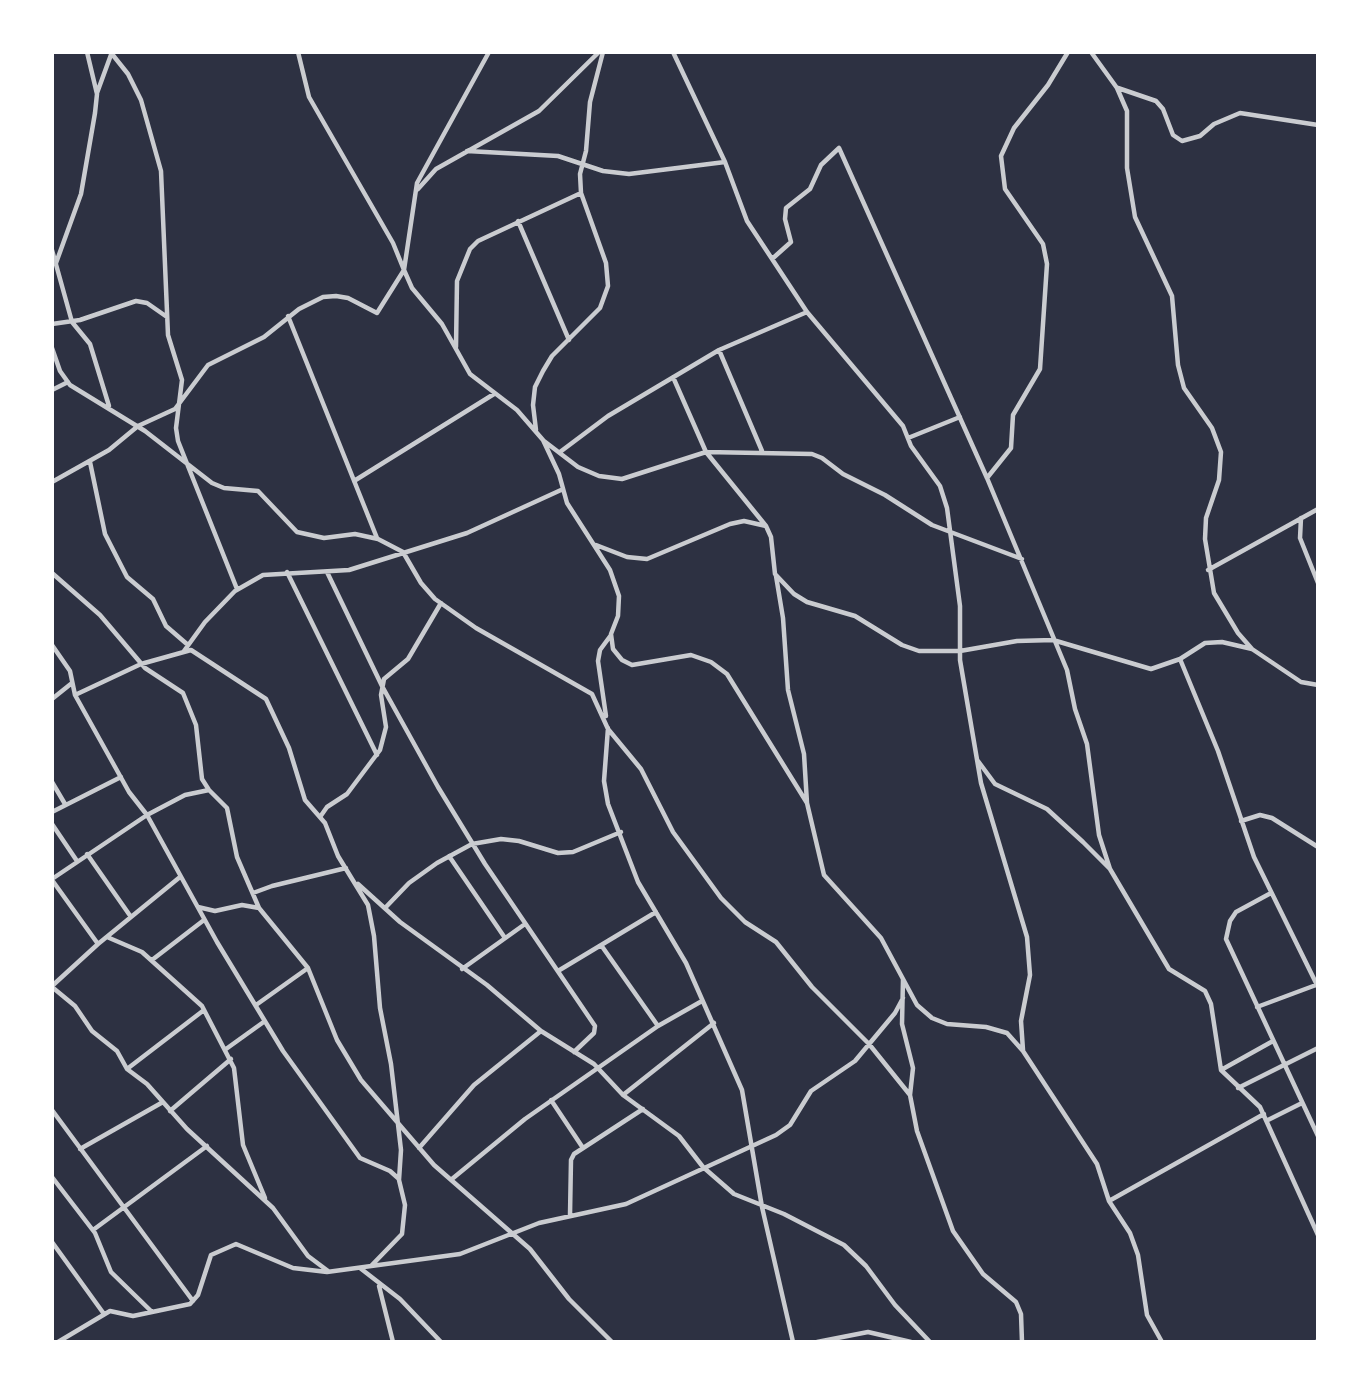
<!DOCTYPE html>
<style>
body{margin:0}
#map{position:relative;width:1370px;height:1394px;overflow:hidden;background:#2d3142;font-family:"Noto Sans",sans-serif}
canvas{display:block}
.frame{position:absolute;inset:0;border:54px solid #fff;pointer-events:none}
</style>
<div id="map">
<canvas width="1370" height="1394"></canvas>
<div class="frame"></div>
</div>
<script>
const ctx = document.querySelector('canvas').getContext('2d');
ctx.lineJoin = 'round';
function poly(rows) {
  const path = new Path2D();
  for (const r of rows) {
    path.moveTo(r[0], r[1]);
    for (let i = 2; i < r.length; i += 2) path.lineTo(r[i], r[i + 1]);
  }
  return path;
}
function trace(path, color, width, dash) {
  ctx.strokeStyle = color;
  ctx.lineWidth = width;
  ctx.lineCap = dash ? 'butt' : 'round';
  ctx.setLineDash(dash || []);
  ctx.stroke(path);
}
trace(poly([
 [489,52,417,183,404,270,412,288,442,324,470,374,517,410,543,440,559,474,567,503,610,570,619,596,618,616,611,634,613,649,622,660,632,665,691,655,711,662,727,674,807,803,824,875,881,938,917,1005,932,1018,947,1024,986,1027,1007,1033,1023,1051,1097,1164,1109,1201,1130,1233,1138,1255,1147,1315,1162,1342],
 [673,52,725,162,747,221,807,312,903,426,911,446,940,486,947,508,960,606,960,660,981,783,1027,937,1030,975,1021,1021,1023,1050],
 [1091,52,1117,88,1127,111,1127,168,1135,217,1172,296,1178,365,1184,388,1212,428,1221,452,1219,480,1206,518,1205,539,1214,593,1238,633,1252,649],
 [112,54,128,74,141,100,161,171,168,335,182,380,176,428,178,441,237,589],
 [1118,88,1156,101,1163,109,1173,135,1182,141,1200,136,1214,124,1240,113,1318,125],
 [97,93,112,52],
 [467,151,558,156,603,171,629,174,725,162],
 [418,189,436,169,539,111,599,52],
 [518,221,569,340],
 [52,250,72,322,90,344,109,406],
 [772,259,791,242,785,219,786,208,810,189,821,165,839,148,987,478,1067,670,1075,709,1087,744,1099,835,1110,869],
 [56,263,81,194,95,113,97,94,87,52],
 [288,316,377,538],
 [52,324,80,320,136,301,147,303,167,317],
 [456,347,457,281,470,249,478,241,581,193],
 [52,348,60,371,70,385,145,431,212,483,224,488,258,491,297,532,324,538,355,534,378,539,403,552,421,583,435,599,476,628,592,694,608,729,641,769,673,832,721,898,745,922,776,942,812,987,869,1044,910,1095],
 [719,350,762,451],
 [673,377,706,452,766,526,771,537,775,574,794,594,807,602,855,616,902,645,919,651,960,651,1017,641,1053,640,1151,669,1180,659,1205,643,1222,642,1252,649,1301,682,1318,685],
 [52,390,68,382],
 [536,430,533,405,535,387,543,371,552,356,600,308,608,286,606,263,581,193,580,174,586,151,590,102,603,52],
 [908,438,960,417],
 [544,441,578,467,599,476,622,479,706,452,812,454,822,458,843,474,885,495,932,525,1022,559],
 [560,452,608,416,719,350,807,312],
 [90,462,105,534,127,577,153,599,166,626,188,645],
 [987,478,1011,448,1013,415,1040,369,1047,264,1043,244,1005,189,1001,156,1014,128,1048,85,1068,52],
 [354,481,494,394],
 [52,482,109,450,138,426,175,409,208,365,264,337,299,309,323,297,336,296,348,298,377,313,404,270,393,243,309,97,298,52],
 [1301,518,1300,538,1318,583],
 [596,545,627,557,647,559,730,524,744,521,766,526],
 [1208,570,1318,509],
 [287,572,377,755],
 [327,572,382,686,438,787,485,864,595,1026,594,1033,574,1052],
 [52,573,100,615,145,668,183,693,196,725,202,779,209,790,227,808,237,857,259,908,308,968,337,1040,361,1080,434,1165,530,1249,569,1299,612,1342],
 [776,576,783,618,788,690,804,754,807,803],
 [52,645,70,671,75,695,129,792,147,815,217,942,283,1051,360,1158,390,1171,399,1179],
 [184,651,205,622,235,591,263,575,349,570,467,533,561,490],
 [1180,659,1218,751,1254,857,1318,987],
 [75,695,141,664,191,650,266,699,289,748,305,800,325,823,338,856,368,905,374,936,380,1008,391,1064,401,1150,399,1180,405,1205,402,1234,371,1266],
 [52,699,72,683],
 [606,716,598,661,600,650,611,635],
 [608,728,604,781,608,804,638,882,686,963,742,1090,762,1207,793,1342],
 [978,761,995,784,1047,809,1083,842,1110,869,1169,969,1205,991,1211,1004,1221,1070,1260,1107,1318,1235],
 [52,782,65,804],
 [52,812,121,777],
 [320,817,327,807,347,794,380,750,386,727,381,695,384,679,408,659,441,603],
 [1241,821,1260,815,1272,818,1318,847],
 [52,824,77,861],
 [87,854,131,917],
 [449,856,505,938],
 [52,879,147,815,185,795,209,790],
 [52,880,98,944],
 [358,884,400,922,487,985,541,1031,594,1064,623,1095,679,1136,703,1167,734,1194,784,1214,844,1245,866,1266,895,1305,930,1342],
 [253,893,272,886,346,868],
 [1271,893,1236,912,1230,921,1226,939,1318,1136],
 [198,907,215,911,242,905,259,908],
 [385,908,409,883,437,863,472,844,501,839,519,841,558,853,573,852,621,832],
 [107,937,142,952,202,1006,234,1068,243,1145,265,1198],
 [601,945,658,1026],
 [152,960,204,920],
 [462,969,525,924],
 [558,971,656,912],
 [903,979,902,1024,913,1068,910,1095,917,1131,953,1231,983,1274,1016,1302,1021,1314,1022,1342],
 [52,986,98,944,180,877],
 [52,987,75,1006,92,1031,117,1051,127,1069,147,1084,187,1129,273,1208,308,1256,328,1271],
 [256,1005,308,968],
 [1257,1007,1316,985],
 [226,1049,265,1021],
 [127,1069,204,1010],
 [1221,1070,1273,1041],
 [1238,1088,1318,1048],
 [623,1095,714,1023],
 [551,1100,583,1148],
 [52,1110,193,1301],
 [170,1111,231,1059],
 [1268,1120,1302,1103],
 [419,1148,474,1085,541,1031],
 [80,1149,163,1102],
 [52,1177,95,1233,111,1272,152,1312],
 [452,1179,525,1119,658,1026,702,1001],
 [1109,1201,1264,1114],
 [570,1215,571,1160,574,1154,643,1109],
 [93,1230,207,1146],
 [52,1242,104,1314],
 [360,1268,400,1299,441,1342],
 [379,1286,393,1342],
 [58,1342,110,1311,133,1316,190,1304,198,1295,211,1255,236,1244,293,1268,327,1272,460,1254,539,1223,626,1204,776,1135,790,1125,811,1091,855,1061,895,1013,903,998],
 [817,1342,868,1332,911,1342],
 [1316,1342,1318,1341]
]), '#caccd0', 4.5);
</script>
